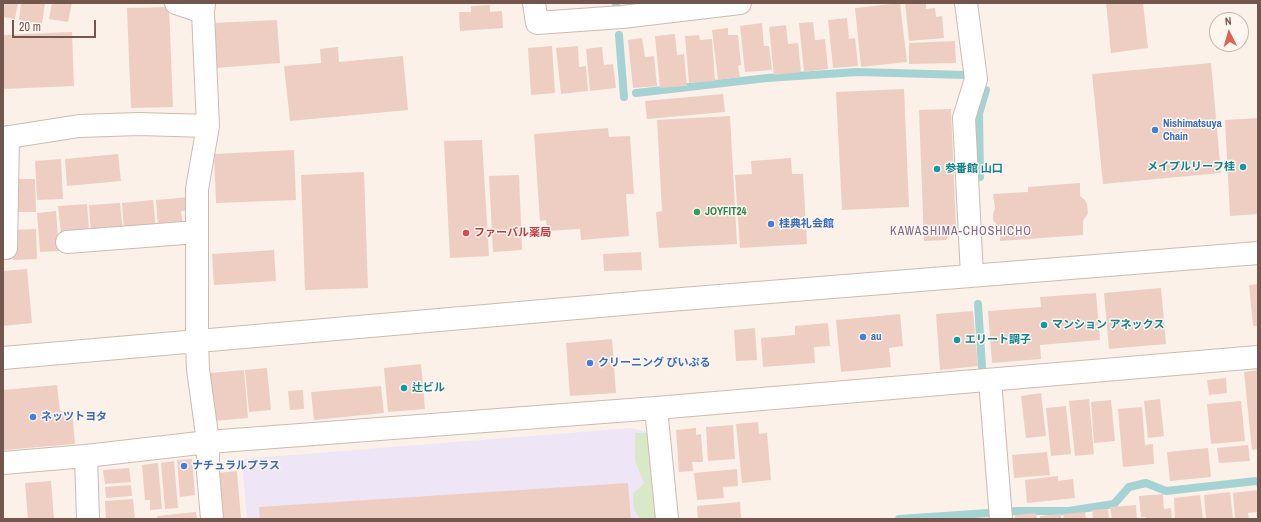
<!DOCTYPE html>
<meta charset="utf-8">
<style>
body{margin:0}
#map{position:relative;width:1261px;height:522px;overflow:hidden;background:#fbf1e8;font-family:"Archivo Narrow",sans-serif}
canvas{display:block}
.frame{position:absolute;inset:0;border:4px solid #73564e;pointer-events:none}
.north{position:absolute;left:1209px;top:12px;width:40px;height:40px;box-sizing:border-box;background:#fef6ef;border:1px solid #c6b6af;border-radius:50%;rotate:355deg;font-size:11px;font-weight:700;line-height:16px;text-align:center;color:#73564e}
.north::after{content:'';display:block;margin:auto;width:14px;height:18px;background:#db6357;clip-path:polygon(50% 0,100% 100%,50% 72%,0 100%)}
.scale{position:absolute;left:12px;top:20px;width:84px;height:18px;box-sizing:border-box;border:2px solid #73564e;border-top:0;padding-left:5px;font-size:12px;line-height:14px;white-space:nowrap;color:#73564e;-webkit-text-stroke:3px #fef6ef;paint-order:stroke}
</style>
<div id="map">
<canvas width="1261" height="522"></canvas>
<div class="frame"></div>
<div class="north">N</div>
<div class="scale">20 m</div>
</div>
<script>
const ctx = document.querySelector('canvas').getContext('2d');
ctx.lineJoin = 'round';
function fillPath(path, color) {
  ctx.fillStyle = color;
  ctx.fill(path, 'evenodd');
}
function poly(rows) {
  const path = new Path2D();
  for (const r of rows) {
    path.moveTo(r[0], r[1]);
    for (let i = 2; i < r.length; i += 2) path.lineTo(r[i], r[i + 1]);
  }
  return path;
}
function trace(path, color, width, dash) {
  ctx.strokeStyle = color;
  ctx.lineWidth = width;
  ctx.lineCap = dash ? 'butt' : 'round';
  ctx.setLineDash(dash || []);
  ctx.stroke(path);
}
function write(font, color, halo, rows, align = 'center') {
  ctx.font = font + ' "Archivo Narrow","Noto Sans JP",sans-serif';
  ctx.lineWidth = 3;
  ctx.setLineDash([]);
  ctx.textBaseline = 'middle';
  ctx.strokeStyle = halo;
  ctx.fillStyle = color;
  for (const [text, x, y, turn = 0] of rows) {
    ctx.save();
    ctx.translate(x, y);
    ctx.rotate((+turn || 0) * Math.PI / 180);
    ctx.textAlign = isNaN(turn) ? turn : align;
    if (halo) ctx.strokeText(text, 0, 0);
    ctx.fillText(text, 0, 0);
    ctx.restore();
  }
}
fillPath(poly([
 [631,428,646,432,656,519,247,519,242,459]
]), '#eee5f7');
fillPath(poly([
 [635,433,648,433,659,519,641,519,634,510,633,494,644,483,635,460]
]), '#d9e8c7');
trace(poly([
 [616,3,616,4],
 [619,35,624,97],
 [636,93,767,78,857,72,966,75],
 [980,177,979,114,986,90],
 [978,304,982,367],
 [899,519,1018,511,1068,511,1114,504,1129,487,1146,483,1166,491,1256,481,1258,482]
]), '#a5d3d4', 8);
fillPath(poly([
 [3,3,18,3,15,19,3,17],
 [21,3,45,3,42,24,19,20],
 [52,3,72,3,68,22,49,19],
 [900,3,907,62,861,67,855,8],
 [905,3,926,3,926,9,935,8,936,17,942,16,944,38,909,41],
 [1106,3,1143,3,1148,48,1111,53],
 [490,5,490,12,502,11,503,28,460,31,459,12,471,12,471,6],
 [169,7,173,107,131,108,127,8],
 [847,18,849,39,855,38,858,66,833,68,828,20],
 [277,20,280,63,216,68,213,23],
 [813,22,815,40,825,39,828,69,804,72,799,23],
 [762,23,764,46,769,46,772,70,745,72,740,26],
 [786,25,788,44,798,43,801,72,774,75,769,27],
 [728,28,728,35,738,35,741,65,738,66,740,77,718,80,712,30],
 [72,32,74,86,3,89,3,35],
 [675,34,677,55,684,54,687,86,660,88,655,36],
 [699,35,700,40,712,39,715,81,689,83,685,36],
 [642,38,645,57,654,56,657,86,633,88,628,40],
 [955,41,956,63,909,64,909,43],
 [552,46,555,93,531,95,528,48],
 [578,46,579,67,586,66,588,91,561,94,556,48],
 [338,47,339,62,403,56,408,110,290,121,284,66,321,63,320,49],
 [602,47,604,65,613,64,616,88,590,91,586,49],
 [1211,63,1221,173,1103,184,1092,74],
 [904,89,909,207,842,210,836,92],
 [723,94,725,112,647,119,645,101],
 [951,109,956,228,946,240,924,241,919,110],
 [730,116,737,244,659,248,656,212,662,211,657,120],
 [1258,118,1258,214,1230,216,1225,120],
 [608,128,609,137,630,136,634,194,626,194,629,236,581,240,580,229,547,231,546,220,540,221,534,134],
 [482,140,489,256,450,258,444,141],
 [294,150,296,200,216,203,214,154],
 [118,154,121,181,67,186,65,159],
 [791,158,792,174,803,174,807,244,740,248,735,175,752,174,751,161],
 [61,159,63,199,37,200,35,161],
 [364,172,368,288,305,290,301,175],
 [519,175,522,250,493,252,489,176],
 [15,179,35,179,36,212,16,212],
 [1080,183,1080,196,1085,200,1087,204,1088,213,1083,221,1083,235,1000,241,1000,229,993,220,993,214,995,208,993,194,1028,192,1028,187],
 [190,197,191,210,181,211,183,225,158,227,156,200],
 [153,200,156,228,124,231,122,203],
 [120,203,123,231,91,233,89,205],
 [87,204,89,232,61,234,58,206],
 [56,211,59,251,40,252,37,213],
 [36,229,37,259,13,260,12,230],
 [274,250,276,281,214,285,212,254],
 [641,252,642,270,604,271,603,254],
 [27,269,32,323,3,326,3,271],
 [1258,284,1258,326,1253,326,1249,285],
 [1161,288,1166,344,1109,349,1104,293],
 [1096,293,1100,340,1040,345,1041,359,992,363,988,311,1041,307,1040,297],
 [973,311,978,366,940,370,936,314],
 [900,314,903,346,889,348,891,367,841,372,836,320],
 [828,323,830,346,814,347,815,363,763,367,761,338,795,335,795,326],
 [755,328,757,360,736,361,734,330],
 [612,339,616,393,570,396,566,343],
 [421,364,425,409,388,412,384,368],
 [267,368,271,410,249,412,245,370],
 [244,370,248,418,214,421,210,373],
 [1258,370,1258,449,1252,450,1244,372],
 [1226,378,1227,393,1209,395,1207,380],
 [57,385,60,411,72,410,75,444,4,450,3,390],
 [381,386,384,413,314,420,311,392],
 [303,390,304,409,290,410,288,391],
 [1041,393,1046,436,1026,438,1021,396],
 [1089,399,1094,454,1075,456,1069,401],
 [1160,399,1164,436,1148,438,1144,401],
 [1111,400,1115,441,1094,443,1091,402],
 [1241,401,1245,441,1211,444,1207,404],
 [1066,406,1071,454,1051,456,1046,408],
 [1142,407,1145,445,1153,444,1154,464,1123,467,1118,409],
 [758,422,759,434,767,433,771,480,742,483,736,424],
 [733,425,735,459,708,461,706,427],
 [696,428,696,435,701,434,703,462,692,462,693,471,679,472,676,430],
 [1248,445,1250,461,1219,463,1217,448],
 [1208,448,1211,477,1170,481,1167,452],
 [1047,452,1050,475,1014,478,1012,455],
 [192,459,195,495,180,497,177,460],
 [174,461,178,508,165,509,161,463],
 [158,463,162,509,150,510,150,500,145,500,142,465],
 [129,468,131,482,105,484,103,470],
 [737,469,738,486,723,487,724,498,697,500,694,473],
 [237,471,241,519,221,519,217,473],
 [1058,476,1058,481,1073,479,1075,498,1027,503,1025,480],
 [51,481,54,519,28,519,25,483],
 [628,483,631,519,260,519,259,507],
 [131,485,132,496,106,498,105,487],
 [1257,490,1258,512,1248,513,1249,519,1235,519,1233,493],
 [1230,492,1233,519,1206,519,1204,495],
 [1163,494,1164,509,1171,508,1172,519,1146,519,1146,517,1141,517,1139,496],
 [1200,495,1203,519,1175,519,1174,498],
 [133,499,135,519,106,519,105,501],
 [740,502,741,519,698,519,697,506],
 [1136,505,1137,519,1112,519,1110,507],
 [1108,509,1109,519,1093,519,1092,510],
 [196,512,197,519,158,519,157,516],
 [1085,512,1086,519,1064,519,1063,514],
 [1036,513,1037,519,1015,519,1015,515],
 [1061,514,1061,519,1040,519,1040,516]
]), '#eecec2');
const minor = poly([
 [176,3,203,12],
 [204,3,203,12,208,126,197,189,197,342,198,369,208,442,208,472,212,519],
 [534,3,537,23,622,17,740,3],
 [966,3,976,79,964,118,972,276],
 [3,138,79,126,139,124,208,126],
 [67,242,197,232],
 [6,248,8,137],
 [3,358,657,301,1258,253],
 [990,380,1001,519],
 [656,408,667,519],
 [86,456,88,519],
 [3,463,86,456,208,442,656,408,1258,357]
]);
trace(minor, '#cebab2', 24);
trace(minor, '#fff', 22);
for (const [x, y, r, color] of [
 [1155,130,4,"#3f7fe0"],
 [1243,167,4,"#0f9aa8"],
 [937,169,4,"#0f9aa8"],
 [697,212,4,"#2e9e5b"],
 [771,224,4,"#3f7fe0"],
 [466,233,4,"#e0444e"],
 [1044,325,4,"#0f9aa8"],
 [863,337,4,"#3f7fe0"],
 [957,340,4,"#0f9aa8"],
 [590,363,4,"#3f7fe0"],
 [404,388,4,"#0f9aa8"],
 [33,417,4,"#3f7fe0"],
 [184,466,4,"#3f7fe0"]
]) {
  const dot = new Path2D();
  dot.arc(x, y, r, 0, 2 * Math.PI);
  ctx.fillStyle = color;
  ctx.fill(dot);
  trace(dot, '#fef6ef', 1.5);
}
write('bold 11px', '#366cbe', '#fef6ef', [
 ["Nishimatsuya",1163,124],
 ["Chain",1163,137],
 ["桂典礼会館",779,224],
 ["au",871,337],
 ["クリーニング ぴいぷる",598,363],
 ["ネッツトヨタ",41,417],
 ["ナチュラルプラス",192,466]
], 'left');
write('bold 11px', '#0d838f', '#fef6ef', [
 ["メイプルリーフ桂",1235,167,"right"],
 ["参番館 山口",945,169],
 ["マンション アネックス",1052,325],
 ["エリート調子",965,340],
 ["辻ビル",412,388]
], 'left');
write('bold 11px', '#27864d', '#fef6ef', [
 ["JOYFIT24",705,212]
], 'left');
write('bold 11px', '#be3a42', '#fef6ef', [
 ["ファーバル薬局",474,233]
], 'left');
ctx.letterSpacing = '1px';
write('12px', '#7c668f', '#fef6ef', [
 ["KAWASHIMA-CHOSHICHO",961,232]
]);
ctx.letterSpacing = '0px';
</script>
